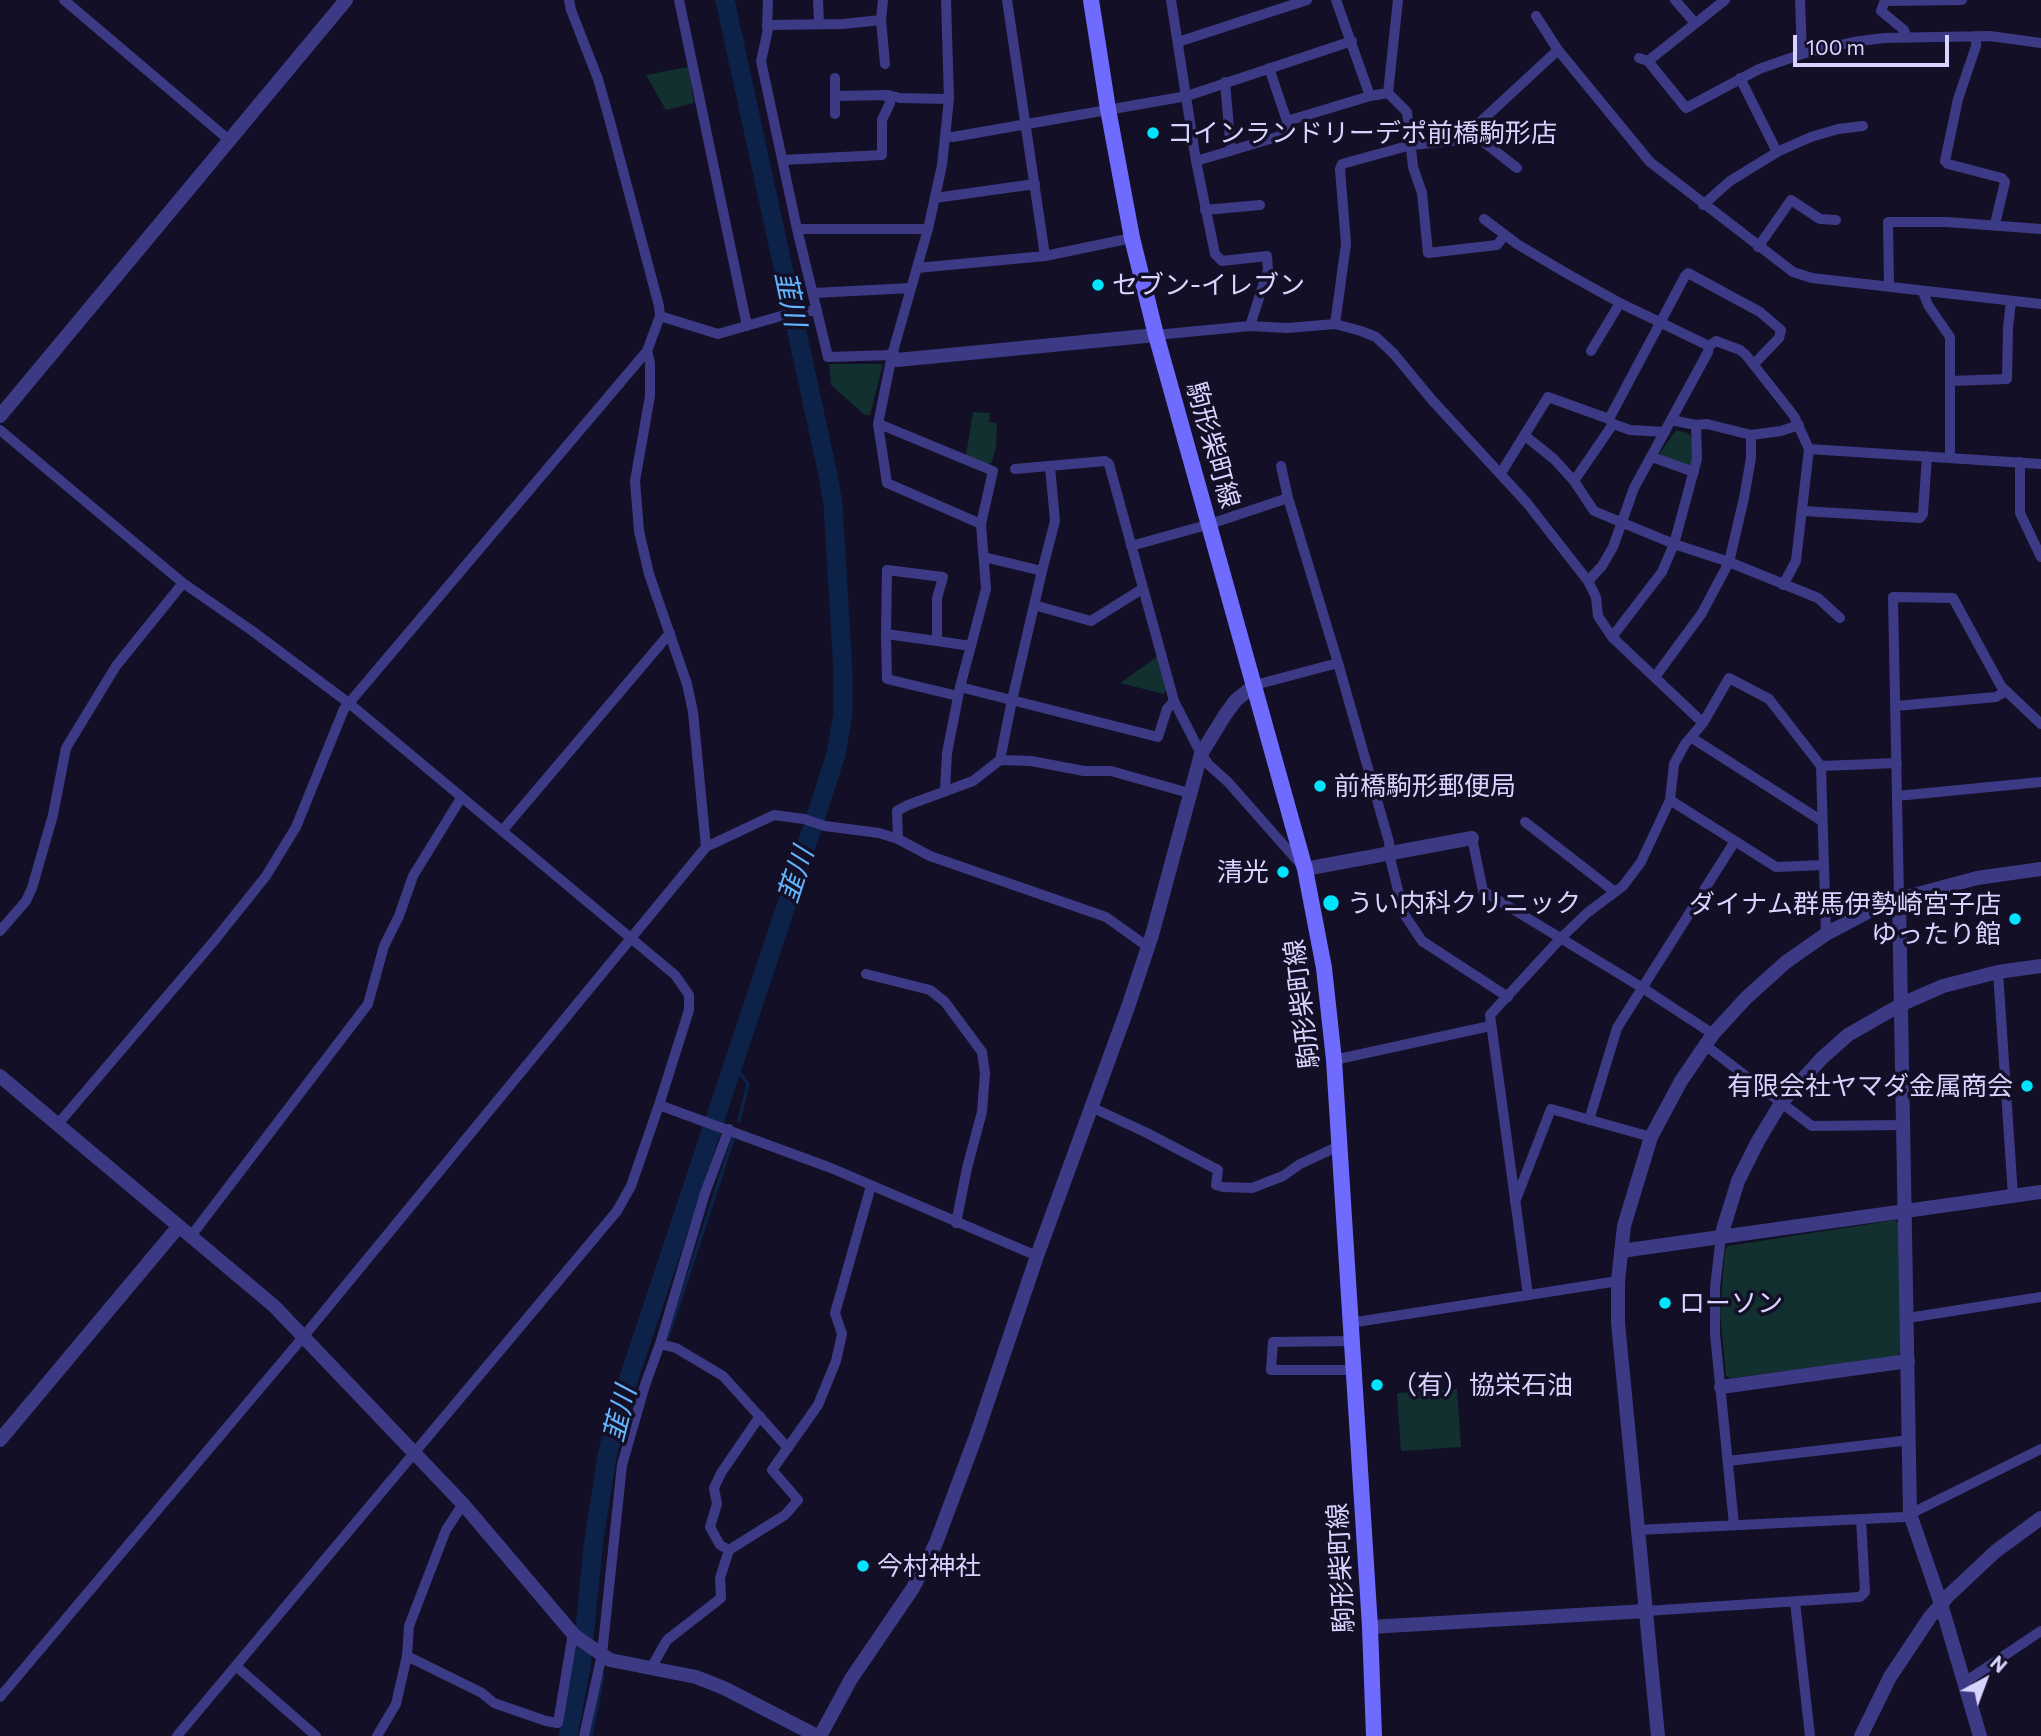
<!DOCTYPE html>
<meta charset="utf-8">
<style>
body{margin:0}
#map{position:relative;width:2041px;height:1736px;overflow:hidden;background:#130f26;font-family:Commissioner,sans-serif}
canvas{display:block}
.north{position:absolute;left:1950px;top:1645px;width:70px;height:70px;-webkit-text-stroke:5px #130f26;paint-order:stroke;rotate:41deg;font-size:19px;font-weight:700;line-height:28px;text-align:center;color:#d9d4ff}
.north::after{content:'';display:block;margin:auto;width:24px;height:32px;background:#d9d4ff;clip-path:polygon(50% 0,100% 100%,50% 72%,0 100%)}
.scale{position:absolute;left:1793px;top:35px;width:156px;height:32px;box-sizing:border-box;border:4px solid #d9d4ff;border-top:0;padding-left:9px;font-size:21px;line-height:24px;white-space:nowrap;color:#d9d4ff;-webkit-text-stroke:5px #130f26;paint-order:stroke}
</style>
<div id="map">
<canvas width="2041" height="1736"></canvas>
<div class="north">N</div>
<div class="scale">100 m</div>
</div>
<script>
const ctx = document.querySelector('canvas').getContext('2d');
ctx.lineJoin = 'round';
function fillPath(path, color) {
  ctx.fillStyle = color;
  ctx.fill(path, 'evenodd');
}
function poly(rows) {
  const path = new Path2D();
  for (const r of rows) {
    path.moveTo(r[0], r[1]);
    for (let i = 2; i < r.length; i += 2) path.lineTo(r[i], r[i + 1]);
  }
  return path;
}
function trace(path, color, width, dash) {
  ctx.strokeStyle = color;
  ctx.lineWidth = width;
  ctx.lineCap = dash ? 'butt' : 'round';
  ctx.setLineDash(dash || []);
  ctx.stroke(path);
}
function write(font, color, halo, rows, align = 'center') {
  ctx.font = font + ' Commissioner,"Noto Sans JP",sans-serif';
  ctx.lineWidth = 7;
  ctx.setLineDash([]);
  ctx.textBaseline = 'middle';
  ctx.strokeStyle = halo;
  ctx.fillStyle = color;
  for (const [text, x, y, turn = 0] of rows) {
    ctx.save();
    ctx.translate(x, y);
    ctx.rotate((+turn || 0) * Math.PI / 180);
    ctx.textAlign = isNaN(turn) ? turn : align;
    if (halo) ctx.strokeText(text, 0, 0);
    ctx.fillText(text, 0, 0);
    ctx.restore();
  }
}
fillPath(poly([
 [688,67,694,103,666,110,646,75],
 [829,364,883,364,870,415,865,415,831,385],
 [973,412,990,413,989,422,997,423,996,447,992,462,987,465,966,455],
 [1676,430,1688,433,1693,440,1693,463,1687,466,1664,459,1660,453],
 [1158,656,1167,688,1164,694,1120,683],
 [1895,1220,1899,1224,1901,1351,1898,1356,1731,1378,1726,1376,1720,1313,1725,1250,1728,1246],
 [1457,1389,1461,1447,1401,1451,1397,1393]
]), '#12302f');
trace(poly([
 [734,1065,748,1084,739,1121],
 [668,1337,733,1139],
 [591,1736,603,1675]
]), '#0c2248', 3.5);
trace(poly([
 [568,1736,581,1668,593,1547,607,1456,618,1411,817,813,836,754,843,713,843,672,833,504,828,475,725,0]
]), '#0c2248', 19);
trace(poly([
 [64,0,229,140],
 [679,0,747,326],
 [818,0,819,23],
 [883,0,881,20,885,64],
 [946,0,949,99,942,165,928,229,892,355,878,424,887,483,981,524],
 [1007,0,1045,256],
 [1171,0,1196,161,1287,134,1287,121,1269,68],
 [1336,0,1370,96],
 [1398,0,1388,93,1407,112,1413,167,1422,193,1428,253,1497,245,1505,235],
 [1675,0,1695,23],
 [1800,0,1802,54],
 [1885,0,1881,11,1904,30,1907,38],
 [1885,1,1962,0],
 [1536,16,1558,50,1650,162,1793,272,1812,278,2041,304],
 [881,20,843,24,769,25,761,61,797,229,828,357,892,355],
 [767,28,768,0],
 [1976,36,1976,46,1958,99,1945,161,1948,164,2002,178,2005,182,1995,224],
 [1178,42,1307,0],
 [1639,58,1648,61,1686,108,1759,69,1802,54,1853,42,1884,38,1990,36,2041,43],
 [1648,61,1725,0],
 [1740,78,1777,152],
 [1225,82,1231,151],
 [836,96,888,95,900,98,949,99],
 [835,114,835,78],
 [1287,121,1370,96,1388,93],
 [1475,128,1485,143,1517,168],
 [946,136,953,137,1187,96,1352,41],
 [782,160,882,155,882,120,890,103,888,95],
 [1196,161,1215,254,1222,261,1267,256,1268,270,1250,326],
 [935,198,1035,184],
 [1703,205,1730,181,1779,151,1811,137,1838,129,1863,126],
 [1205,210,1260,205],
 [1484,219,1517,244,1566,273,1620,303,1709,346,1708,352,1634,488,1613,547,1602,566,1588,581],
 [797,229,928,229],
 [1758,247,1791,200,1820,219,1836,220],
 [917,268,1045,256,1132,238],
 [1889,286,1888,222,1947,222,2041,229],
 [1923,292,1928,305,1950,337,1950,458],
 [814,293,911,288],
 [660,316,718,334,781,316,817,310],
 [1335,324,1346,244,1340,169,1342,164,1411,145,1453,141,1464,137,1558,50],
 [1156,335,1250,326,1287,328,1335,324,1361,331,1376,337,1394,354,1432,400,1527,503,1588,581,1596,597,1598,616,1612,637,1703,723],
 [1709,346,1716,341,1740,350,1746,355,1794,416,1809,449,1796,561,1783,585],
 [647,351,650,363,650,396,635,481,639,531,649,574,687,684,693,712,706,847],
 [1591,351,1620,303],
 [1950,381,2007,379,2008,328,2011,301],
 [1609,419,1685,276,1688,273,1760,312,1781,330,1779,338,1754,364],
 [1671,420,1696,425,1707,424,1751,435,1781,431,1799,425],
 [879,426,884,426,993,471,981,524,986,589,960,687,947,753,945,790],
 [0,430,183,583,251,630,350,704,675,975,689,995,689,1010,659,1105,631,1186,617,1211,177,1736],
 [1524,435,1554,459,1574,481,1594,511,1674,544,1729,562,1818,598,1840,618],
 [1809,449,2041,464],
 [1652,457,1694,472],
 [2020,462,2020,513,2041,557],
 [1281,466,1288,498,1338,663,1389,842,1391,862,1404,914,1422,941,1508,997],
 [1015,469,1105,461,1109,464,1174,701,1201,754,1209,765,1228,782,1303,867],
 [1501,473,1548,397,1609,419,1613,424,1630,430,1665,432],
 [1574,481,1613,424],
 [1803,511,1920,518,1923,514,1927,456],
 [1131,546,1210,524,1288,498],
 [984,557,1042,571,1055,521,1050,467],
 [1034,605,1091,621,1142,589],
 [886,634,887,679,958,696],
 [1612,637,1662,572,1674,544,1697,459,1696,425],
 [937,641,937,598,943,577,887,570,886,634,937,641,971,646],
 [1655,677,1702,613,1729,562,1744,498,1751,458,1751,435],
 [1255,685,1338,663],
 [960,687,1158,737,1167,709,1174,701],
 [1896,706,1996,697,2006,691],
 [1692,738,1822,821],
 [1000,760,1012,700,1042,571],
 [1821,766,1897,763],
 [1897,796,2041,782],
 [1670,800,1776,867,1824,865],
 [1525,822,1615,892],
 [502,831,670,633],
 [1472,838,1483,891,1641,987,1713,1034],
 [898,839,897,811,908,805,973,781,1000,760,1031,761,1084,771,1111,771,1189,793],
 [1899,899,1893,597,1953,598,2001,686,2041,724],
 [0,931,26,901,32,888,53,815,66,748,116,666,183,583],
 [1998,972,2013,1196],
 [866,974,930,990,945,1002,982,1052,985,1073,982,1112,967,1168,956,1223],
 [1705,1045,1812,1126,1903,1125],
 [1334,1060,1490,1026],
 [659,1105,831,1168,1037,1256],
 [1091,1107,1145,1132,1218,1170,1216,1185,1223,1187,1252,1188,1283,1176,1300,1164,1339,1146],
 [1589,1120,1617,1028,1735,841],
 [58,1124,214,941,266,876,296,827,344,709,647,351,660,316,659,306,609,118,598,79,571,10,569,0],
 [1515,1202,1551,1109,1651,1137],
 [191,1236,368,1004,384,946,399,916,413,876,461,798],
 [1721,1236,1715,1287,1715,1334,1734,1525],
 [1528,1295,1490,1015,1560,939,1587,913,1623,886,1641,862,1670,800,1674,764,1685,744,1703,723,1729,678,1769,699,1821,766,1826,934],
 [1908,1318,2041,1297],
 [1350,1323,1618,1281],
 [1351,1341,1273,1342,1271,1370,1353,1370],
 [660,1344,676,1348,723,1376,788,1448],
 [1728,1461,1910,1440],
 [1637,1530,1904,1517,2041,1449],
 [729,1550,720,1545,710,1527,717,1504,714,1488,721,1473,760,1416],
 [1795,1602,1810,1736],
 [1646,1611,1860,1597,1865,1592,1861,1519],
 [407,1656,482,1693,494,1703,546,1721,558,1723,573,1633],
 [236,1666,316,1736],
 [651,1668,667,1640,721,1598,720,1578,729,1550,785,1515,798,1500,772,1470,818,1405,836,1361,842,1334,835,1313,871,1186],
 [1965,1682,2041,1631],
 [0,1697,304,1336,706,847,774,815,804,819,825,826,879,833,898,839,930,856,1106,917,1148,947],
 [377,1736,396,1704,407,1656,409,1626,446,1530,463,1504],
 [584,1736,602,1654,622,1465,645,1385,660,1344,705,1193,729,1129]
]), '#3d3a85', 10);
trace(poly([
 [892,355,897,360,1156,335],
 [0,416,346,0],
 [1305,869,1472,838],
 [1899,899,1910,1514,1941,1604,1980,1736],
 [0,1076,274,1306,463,1504,575,1636,610,1660,696,1677,724,1688,817,1736],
 [1721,1236,1738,1181,1758,1141,1781,1103,1822,1058,1848,1035,1902,1004,1943,986,1998,972,2041,966],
 [1621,1251,2041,1192],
 [1721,1387,1908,1361],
 [0,1440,179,1226],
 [1370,1627,1646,1611],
 [820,1736,851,1679,913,1588,936,1543,976,1436,1037,1256,1128,1007,1152,935,1201,754,1225,715,1236,700,1255,685],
 [1658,1736,1618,1323,1618,1281,1624,1226,1651,1137,1681,1081,1713,1034,1746,998,1786,962,1826,934,1875,908,1899,899,1977,878,2041,869],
 [1861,1736,1890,1677,1930,1617,1949,1595,1996,1551,2041,1518]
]), '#3d3a85', 14);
trace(poly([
 [1091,0,1108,109,1132,238,1156,335,1305,869,1324,968,1334,1060,1370,1627,1374,1736]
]), '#6f6bff', 16);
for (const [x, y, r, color] of [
 [1153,133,7,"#00e5ff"],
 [1098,285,7,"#00e5ff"],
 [1320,786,7,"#00e5ff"],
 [1283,872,7,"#00e5ff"],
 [1331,903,9,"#00e5ff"],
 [2015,919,7,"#00e5ff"],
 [2027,1086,7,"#00e5ff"],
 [1665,1303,7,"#00e5ff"],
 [1377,1385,7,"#00e5ff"],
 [863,1566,7,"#00e5ff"]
]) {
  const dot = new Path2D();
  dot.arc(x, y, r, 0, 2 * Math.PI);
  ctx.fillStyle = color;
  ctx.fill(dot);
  trace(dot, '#130f26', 2.5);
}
write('26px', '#d9d4ff', '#130f26', [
 ["コインランドリーデポ前橋駒形店",1167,133],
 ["セブン-イレブン",1112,285],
 ["前橋駒形郵便局",1334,786],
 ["清光",1269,872,"right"],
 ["うい内科クリニック",1347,903],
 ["ダイナム群馬伊勢崎宮子店",2001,904,"right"],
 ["ゆったり館",2001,934,"right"],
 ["有限会社ヤマダ金属商会",2013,1086,"right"],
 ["ローソン",1679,1303],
 ["（有）協栄石油",1391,1385],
 ["今村神社",877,1566]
], 'left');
write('26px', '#d9d4ff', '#130f26', [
 ["駒形柴町線",1213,445,74],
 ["駒形柴町線",1302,1004,-97],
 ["駒形柴町線",1341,1568,-93]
]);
write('italic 28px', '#62b6ff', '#130f26', [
 ["韮川",790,299,78],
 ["韮川",796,875,-72],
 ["韮川",620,1414,-76]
]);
</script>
